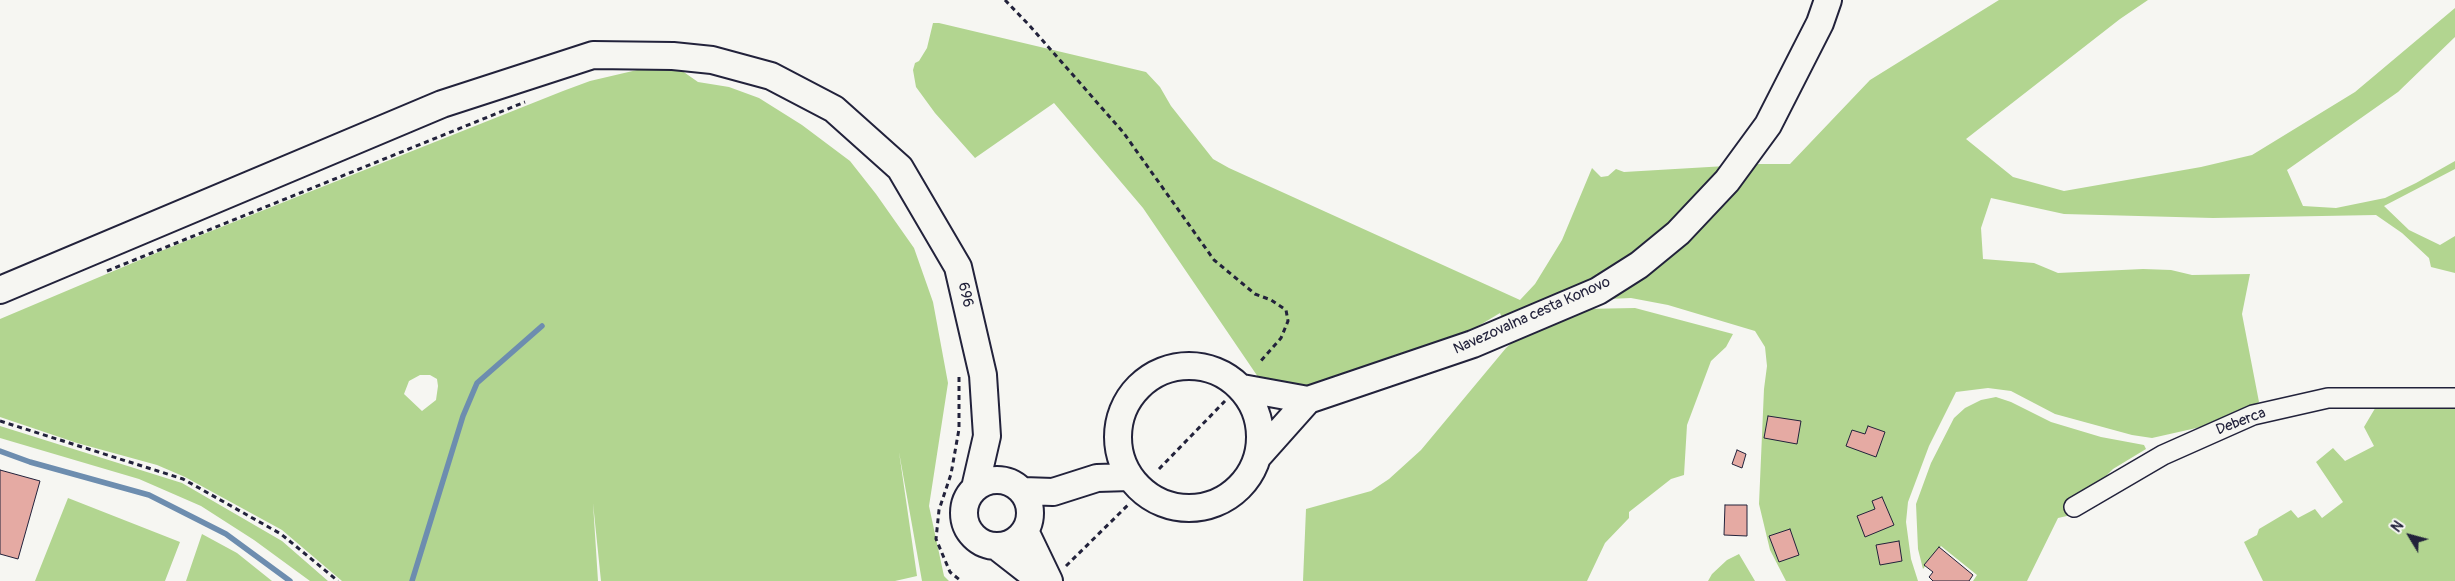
<!DOCTYPE html>
<style>
body{margin:0}
#map{position:relative;width:2455px;height:581px;overflow:hidden;background:#f6f6f2;font-family:Pangolin,sans-serif}
canvas{display:block}
.north{position:absolute;left:2385px;top:511px;width:50px;height:50px;-webkit-text-stroke:4px #f6f6f2;paint-order:stroke;rotate:307deg;font-size:14px;font-weight:700;line-height:20px;text-align:center;color:#22223b}
.north::after{content:'';display:block;margin:auto;width:18px;height:22px;background:#22223b;clip-path:polygon(50% 0,100% 100%,50% 72%,0 100%)}
</style>
<div id="map">
<canvas width="2455" height="581"></canvas>
<div class="north">N</div>
</div>
<script>
const ctx = document.querySelector('canvas').getContext('2d');
ctx.lineJoin = 'round';
function fillPath(path, color) {
  ctx.fillStyle = color;
  ctx.fill(path, 'evenodd');
}
function poly(rows) {
  const path = new Path2D();
  for (const r of rows) {
    if (r.length === 3) {
      path.moveTo(r[0] + r[2], r[1]);
      path.arc(r[0], r[1], r[2], 0, 2 * Math.PI);
      continue;
    }
    path.moveTo(r[0], r[1]);
    for (let i = 2; i < r.length; i += 2) path.lineTo(r[i], r[i + 1]);
  }
  return path;
}
function trace(path, color, width, dash) {
  ctx.strokeStyle = color;
  ctx.lineWidth = width;
  ctx.lineCap = dash ? 'butt' : 'round';
  ctx.setLineDash(dash || []);
  ctx.stroke(path);
}
function write(font, color, halo, rows, align = 'center') {
  ctx.font = font + ' Pangolin,sans-serif';
  ctx.lineWidth = 4.5;
  ctx.setLineDash([]);
  ctx.textBaseline = 'middle';
  ctx.strokeStyle = halo;
  ctx.fillStyle = color;
  for (const [text, x, y, turn = 0] of rows) {
    ctx.save();
    ctx.translate(x, y);
    ctx.rotate((+turn || 0) * Math.PI / 180);
    ctx.textAlign = isNaN(turn) ? turn : align;
    if (halo) ctx.strokeText(text, 0, 0);
    ctx.fillText(text, 0, 0);
    ctx.restore();
  }
}
fillPath(poly([
 [1999,0,2148,0,2120,19,1966,139,2013,177,2064,191,2201,167,2252,155,2355,92,2455,8,2455,37,2398,92,2287,170,2303,206,2336,208,2385,198,2416,183,2455,161,2455,169,2384,206,2409,230,2440,245,2455,236,2455,273,2431,267,2429,258,2402,233,2376,215,2213,218,2064,214,1991,198,1981,228,1983,259,2034,263,2058,273,2143,269,2171,270,2192,275,2250,274,2242,314,2259,402,2223,422,2152,438,2132,435,2055,414,2011,391,1988,388,1956,392,1929,446,1908,502,1906,522,1911,559,1918,581,1786,581,1770,550,1759,504,1764,389,1767,366,1765,347,1755,331,1668,305,1631,298,1585,300,1508,336,1500,313,1380,385,1288,421,1143,208,1054,103,975,158,935,113,916,87,913,70,915,63,919,61,927,48,933,23,939,23,1146,72,1160,87,1171,106,1213,159,1229,168,1520,300,1535,284,1562,240,1592,168,1601,177,1608,176,1616,169,1624,172,1760,164,1790,164,1870,80],
 [678,68,698,82,729,87,759,98,802,125,850,161,876,194,914,248,933,302,948,383,929,506,944,576,949,581,922,581,899,452,917,576,895,581,601,581,593,503,598,581,342,581,282,530,185,477,157,465,77,443,0,417,0,319,161,251,563,91,590,81,637,70],
 [420,375,430,375,437,379,438,386,436,400,422,411,404,394,409,381],
 [1635,308,1733,334,1726,347,1711,361,1687,425,1684,475,1671,479,1629,512,1629,518,1605,543,1587,581,1303,581,1306,509,1371,491,1389,479,1421,450,1506,348,1527,329,1582,309],
 [1996,397,2011,402,2051,422,2101,437,2144,445,2146,449,2113,469,2086,496,2076,514,2058,518,2027,581,1973,581,1977,575,1941,546,1923,569,1918,549,1916,504,1931,463,1954,418,1965,408,1981,400],
 [2455,402,2455,581,2263,581,2244,542,2257,535,2259,529,2291,510,2298,518,2315,509,2322,518,2343,502,2316,462,2333,448,2345,461,2374,446,2364,427,2377,405],
 [0,426,182,483,282,541,328,581,310,581,254,540,201,506,139,479,0,438],
 [68,498,180,542,165,581,35,581],
 [202,534,237,553,272,581,186,581],
 [1739,554,1755,581,1708,581,1712,574,1727,560]
]), '#b2d590');
trace(poly([
 [0,451,30,462,149,495,226,534,290,581],
 [412,581,463,416,477,383,542,326]
]), '#6d8daf', 5.5);
const building = poly([
 [1768,416,1801,421,1797,444,1764,438,1768,416],
 [1868,426,1885,432,1876,457,1846,446,1852,430,1865,434,1868,426],
 [1737,450,1746,454,1742,468,1732,464,1737,450],
 [0,470,40,481,18,559,0,554,0,470],
 [1882,497,1894,525,1865,537,1857,516,1875,509,1872,501,1882,497],
 [1725,505,1747,505,1747,536,1724,535,1725,505],
 [1790,529,1799,555,1779,562,1769,536,1790,529],
 [1899,541,1902,561,1880,565,1876,545,1899,541],
 [1939,547,1973,575,1969,581,1933,581,1929,577,1933,572,1924,565,1939,547]
]);
fillPath(building, '#e5aaa3');
trace(building, '#22223b', 1);
const minor = poly([
 [2074,507,2163,455,2253,415,2328,398,2455,398]
]);
const secondary = poly([
 [0,290,442,104,593,55,673,56,712,60,771,76,834,109,900,168,958,267,983,375,987,436,975,488],
 [1189,437,71],
 [1242,388,1308,400],
 [1259,455,1308,400,1473,344,1598,291,1639,265,1678,233,1727,181,1768,125,1820,23,1828,0],
 [997,513,33],
 [1023,491,1053,492,1097,478,1130,477],
 [1025,531,1049,581],
 [996,546,1041,581]
]);
trace(minor, '#22223b', 22);
trace(secondary, '#22223b', 30);
trace(poly([
 [1005,0,1029,25,1123,132,1214,260,1255,294,1271,300,1286,310,1288,321,1281,338,1259,363],
 [107,271,525,102],
 [959,377,959,429,951,474,939,510,936,539,950,572,961,581],
 [0,421,183,479,281,534,338,581],
 [1159,469,1225,401],
 [1066,566,1128,505]
]), '#22223b', 3, [5, 4]);
trace(minor, '#f6f6f2', 19);
trace(secondary, '#f6f6f2', 26);
write('15px', '#22223b', '#f6f6f2', [
 ["696",965,295,77],
 ["Navezovalna cesta Konovo",1532,316,-24],
 ["Deberca",2241,422,-21]
]);
</script>
